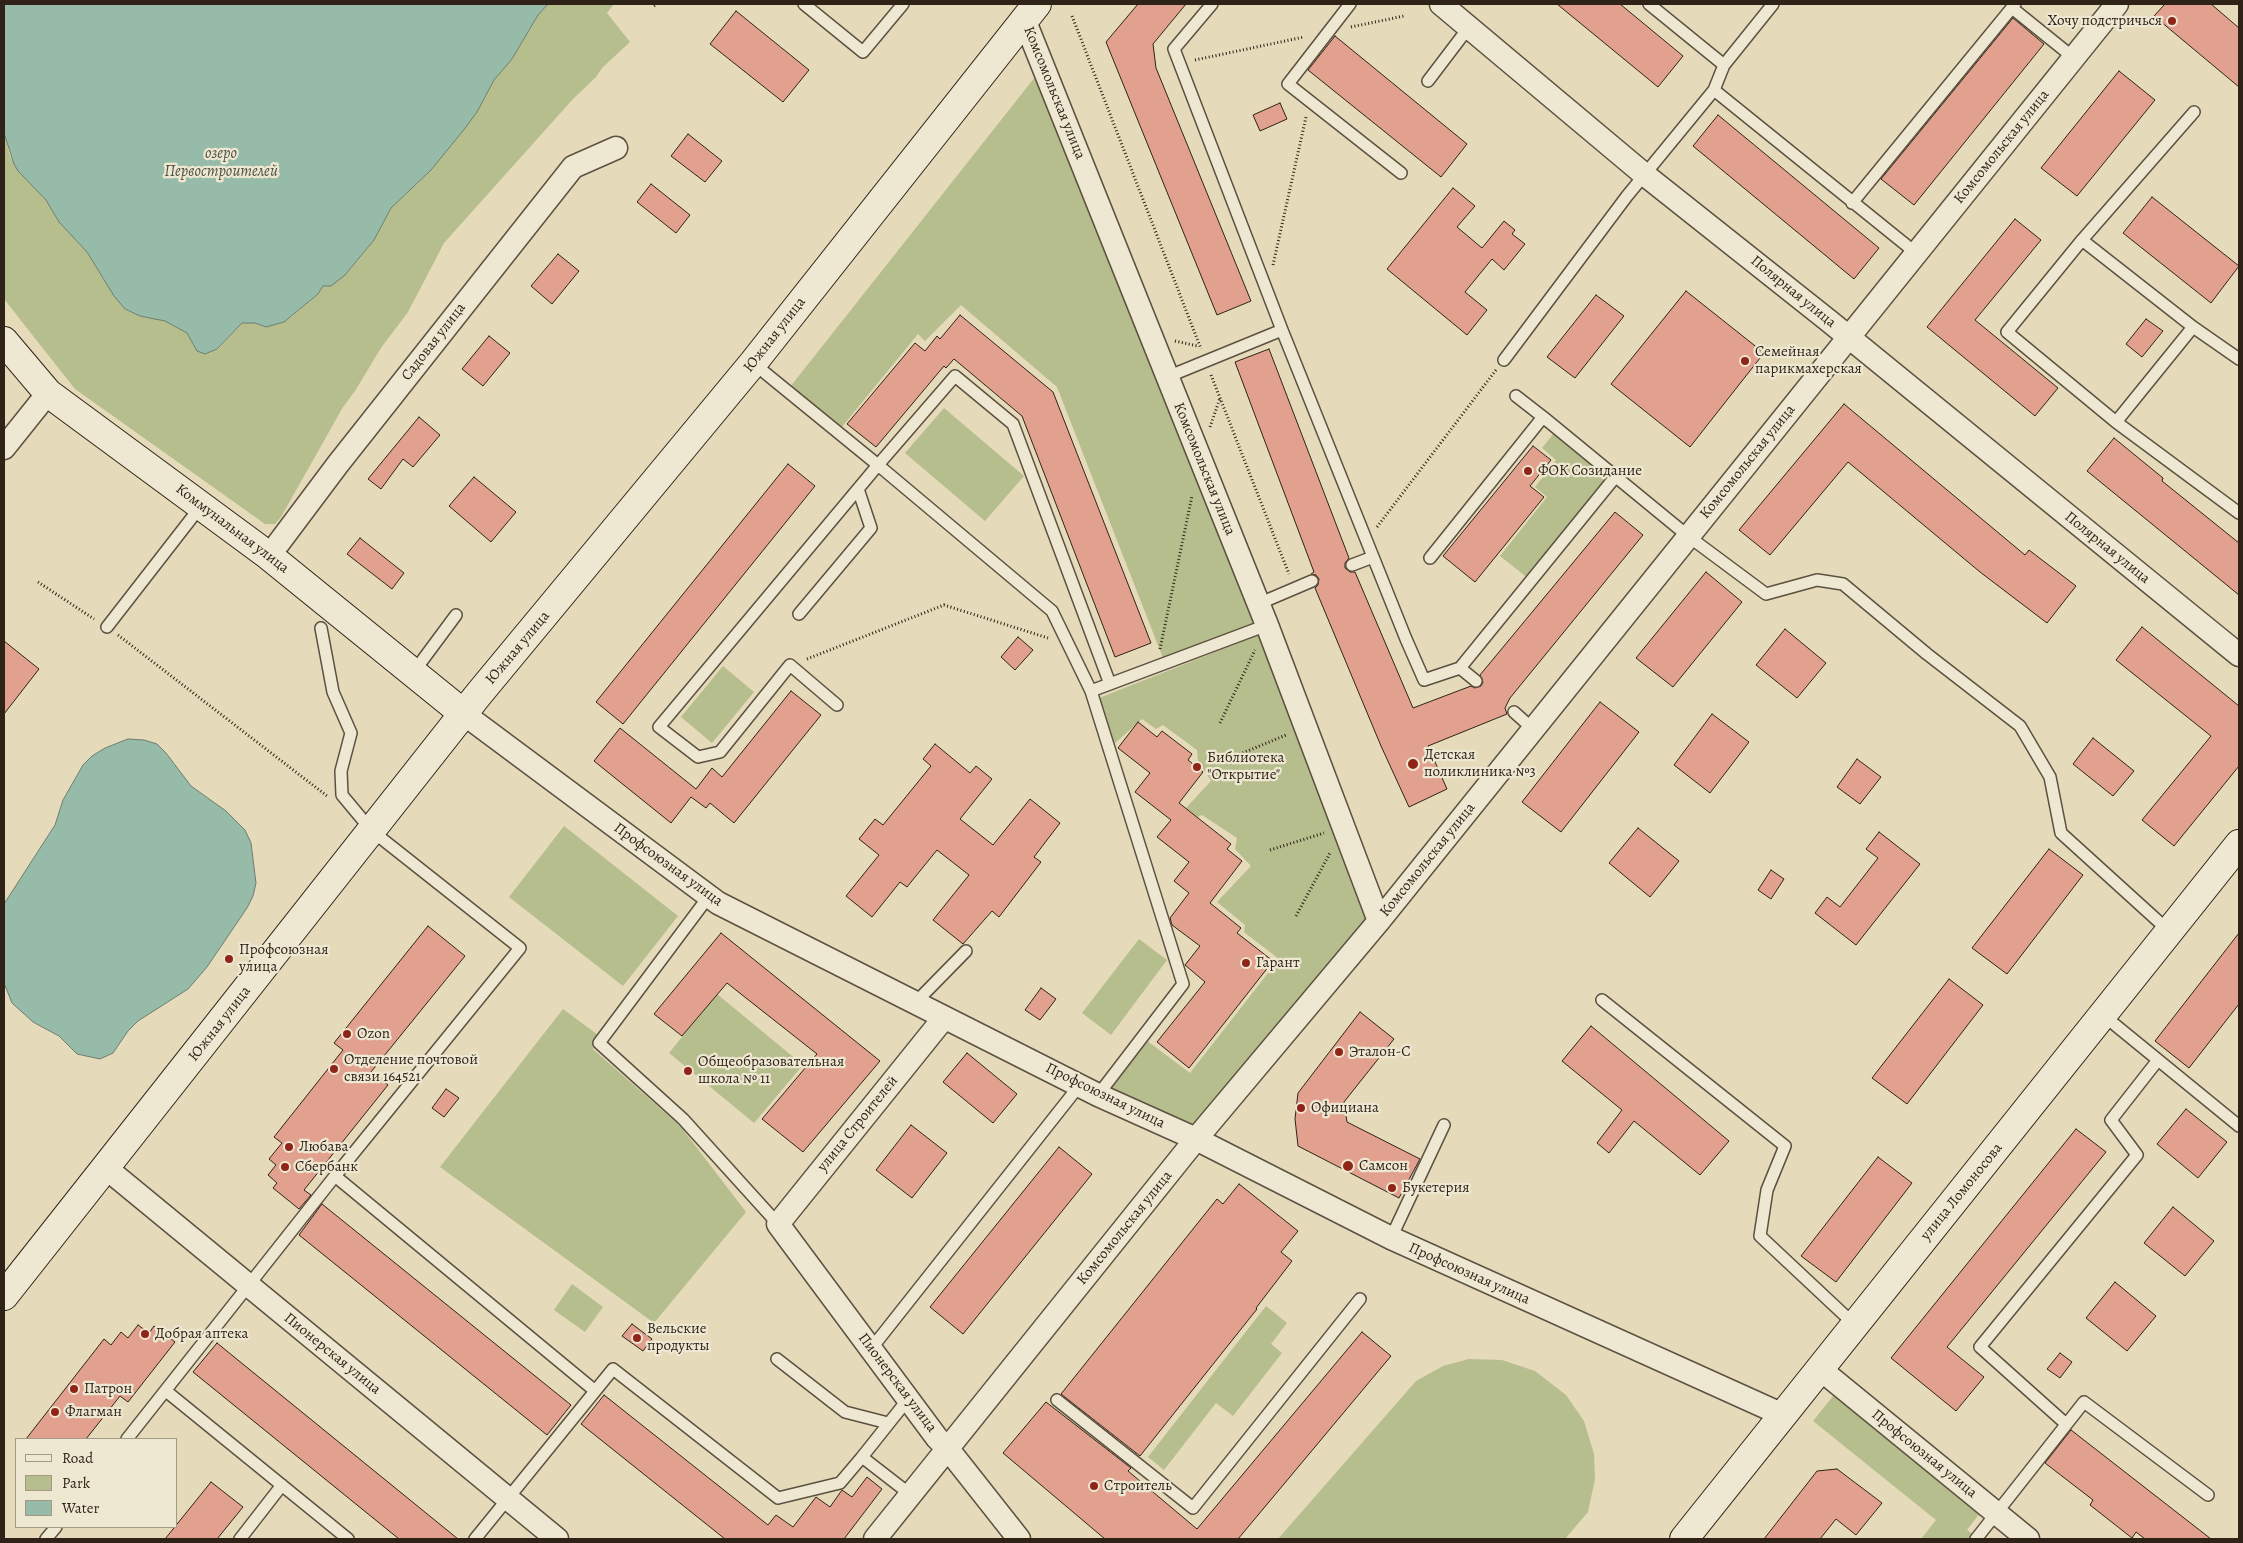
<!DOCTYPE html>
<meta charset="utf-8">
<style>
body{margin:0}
#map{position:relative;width:2243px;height:1543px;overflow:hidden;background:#e5dab9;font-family:Alegreya,serif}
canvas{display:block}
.frame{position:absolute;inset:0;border:5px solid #2f2317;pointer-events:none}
.legend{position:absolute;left:15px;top:1438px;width:162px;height:90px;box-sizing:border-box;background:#eee7d2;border:1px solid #a29987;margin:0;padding:6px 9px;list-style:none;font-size:15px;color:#2f2317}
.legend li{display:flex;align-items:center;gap:10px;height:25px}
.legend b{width:25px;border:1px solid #a29987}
</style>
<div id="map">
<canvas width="2243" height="1543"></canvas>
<div class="frame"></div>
<ul class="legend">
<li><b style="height:6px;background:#eee7d2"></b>Road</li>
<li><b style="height:14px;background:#b7be8d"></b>Park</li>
<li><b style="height:14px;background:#97bba9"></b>Water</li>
</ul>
</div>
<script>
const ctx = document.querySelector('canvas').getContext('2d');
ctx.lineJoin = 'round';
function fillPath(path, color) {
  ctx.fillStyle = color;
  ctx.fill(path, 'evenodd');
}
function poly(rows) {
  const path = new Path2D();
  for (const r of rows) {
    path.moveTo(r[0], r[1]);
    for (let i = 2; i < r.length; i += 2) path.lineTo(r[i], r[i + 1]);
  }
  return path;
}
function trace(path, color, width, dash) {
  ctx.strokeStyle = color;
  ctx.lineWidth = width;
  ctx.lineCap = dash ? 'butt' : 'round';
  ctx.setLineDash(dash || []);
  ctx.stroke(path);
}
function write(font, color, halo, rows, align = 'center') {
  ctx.font = font + ' Alegreya,serif';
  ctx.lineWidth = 4.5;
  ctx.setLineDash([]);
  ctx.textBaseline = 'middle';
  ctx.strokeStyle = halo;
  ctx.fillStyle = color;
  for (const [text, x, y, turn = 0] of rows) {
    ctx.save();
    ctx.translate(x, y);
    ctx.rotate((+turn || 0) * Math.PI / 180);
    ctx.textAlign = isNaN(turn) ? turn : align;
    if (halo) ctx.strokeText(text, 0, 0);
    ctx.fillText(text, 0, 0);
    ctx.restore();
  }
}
fillPath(poly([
 [548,4,614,4,607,13,630,42,602,68,596,77,573,99,444,243,408,312,381,348,355,391,343,407,281,517,275,524,265,524,75,389,4,299,4,133,10,156,18,171,46,200,59,222,87,252,105,282,125,309,132,313,165,321,187,333,195,348,205,354,218,349,242,323,255,323,266,327,291,317,318,294,323,286,345,275,363,254,374,240,391,208,431,170,466,127,477,112,494,80,512,59,538,15],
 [1039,72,1258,623,1163,658,1057,387,961,305,925,341,918,334,841,428,790,387],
 [944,408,1024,476,985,521,905,453],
 [1554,433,1610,477,1529,579,1500,556,1547,497,1535,487,1556,460,1542,448],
 [1261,634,1372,919,1196,1130,1107,1093,1146,1040,1190,1073,1279,959,1244,932,1245,925,1217,902,1251,866,1235,849,1237,838,1202,815,1197,817,1186,808,1211,781,1198,761,1197,750,1163,725,1156,729,1142,719,1114,744,1099,698],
 [723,666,754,692,712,743,681,717],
 [564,826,678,916,623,986,509,897],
 [1139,939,1167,960,1111,1035,1082,1013],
 [717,994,803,1065,754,1123,669,1053],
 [563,1009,598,1035,593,1049,681,1127,746,1212,654,1323,440,1167],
 [572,1284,603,1307,585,1332,554,1310],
 [1266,1306,1287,1323,1271,1344,1282,1353,1233,1416,1216,1403,1164,1470,1148,1457],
 [1469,1359,1502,1360,1535,1371,1566,1395,1584,1421,1594,1454,1595,1479,1588,1512,1565,1539,1278,1539,1416,1381,1443,1366],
 [1838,1390,1983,1509,1967,1530,1979,1539,1921,1539,1936,1520,1813,1421]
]), '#b7be8d');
const water = poly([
 [4,4,548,4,538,15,512,59,494,80,477,112,466,127,431,170,391,208,374,240,345,275,331,286,323,286,318,294,284,322,266,327,255,323,242,323,217,349,205,354,197,351,187,333,165,321,140,316,125,309,114,296,87,252,59,222,46,200,18,171,14,164,4,133,4,4],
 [128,739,144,740,157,744,166,753,191,786,226,811,245,830,251,843,256,883,253,896,247,908,207,967,188,989,138,1021,128,1031,113,1053,100,1059,77,1054,59,1036,33,1022,12,1003,4,983,4,904,55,825,63,800,83,765,92,756,105,748,128,739]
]);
fillPath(water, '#97bba9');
trace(water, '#6d7e6f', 1);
const building = poly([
 [1138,4,1186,4,1153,44,1156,68,1251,301,1217,315,1106,42,1138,4],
 [1557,4,1620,4,1683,56,1658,87,1557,4],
 [2165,4,2211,4,2239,28,2239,87,2154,16,2165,4],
 [736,11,809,70,783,102,710,44,736,11],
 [2013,18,2044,44,1914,205,1881,179,2013,18],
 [1335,36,1467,144,1441,177,1308,70,1335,36],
 [2119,71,2155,100,2077,196,2041,168,2119,71],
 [1280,103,1287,119,1260,131,1253,115,1280,103],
 [1718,115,1879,248,1854,279,1693,146,1718,115],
 [688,134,722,161,705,182,671,156,688,134],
 [651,184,690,215,676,233,637,202,651,184],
 [1453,188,1475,206,1457,227,1482,248,1504,221,1515,230,1512,234,1525,244,1504,270,1492,259,1465,292,1487,310,1467,335,1387,269,1453,188],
 [2152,197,2239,266,2211,303,2123,233,2152,197],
 [2015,219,2041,240,1975,320,2058,388,2035,416,1927,327,2015,219],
 [558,254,579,271,552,304,531,286,558,254],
 [1686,291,1764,353,1690,447,1611,384,1686,291],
 [1596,295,1624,316,1575,378,1547,357,1596,295],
 [960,315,1053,392,1151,643,1115,657,1022,416,954,359,946,368,944,366,876,447,847,424,915,343,925,351,937,336,940,339,960,315],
 [2146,319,2163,331,2142,357,2126,344,2146,319],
 [489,336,510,353,483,386,462,369,489,336],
 [1269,349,1349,558,1345,563,1345,568,1350,572,1355,572,1413,708,1471,686,1475,688,1481,686,1483,682,1480,675,1615,512,1643,535,1510,698,1505,708,1507,714,1428,746,1447,789,1409,807,1381,746,1315,588,1318,585,1319,579,1316,575,1311,574,1314,572,1235,362,1269,349],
 [1844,404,2025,555,2029,550,2076,586,2047,623,1980,572,1848,462,1770,555,1739,530,1844,404],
 [419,417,440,435,413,467,403,459,381,489,368,479,419,417],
 [2114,438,2163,478,2162,481,2239,543,2239,595,2087,471,2114,438],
 [1533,446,1551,460,1530,486,1544,497,1475,582,1443,556,1533,446],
 [788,464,815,486,623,724,596,702,788,464],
 [474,477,516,512,491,542,449,506,474,477],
 [360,538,404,573,392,589,347,554,360,538],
 [1706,572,1742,602,1673,687,1636,658,1706,572],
 [2142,627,2239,706,2239,766,2174,846,2142,820,2211,736,2116,660,2142,627],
 [1785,629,1826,663,1797,698,1756,665,1785,629],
 [1018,637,1033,650,1015,670,1001,657,1018,637],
 [4,641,39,669,4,714,4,641],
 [791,691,821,715,734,823,710,803,706,808,691,797,671,823,594,761,620,728,696,789,712,768,722,777,791,691],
 [1600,702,1639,732,1561,832,1522,802,1600,702],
 [1712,714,1749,742,1710,793,1674,765,1712,714],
 [1138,722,1157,737,1162,731,1192,754,1188,760,1203,772,1179,803,1231,844,1227,849,1242,861,1210,903,1241,928,1237,933,1273,961,1189,1068,1157,1042,1205,982,1185,965,1200,946,1172,925,1170,918,1189,893,1174,881,1189,862,1157,837,1171,820,1135,792,1150,773,1118,748,1138,722],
 [2093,738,2134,771,2113,796,2073,764,2093,738],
 [935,744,970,773,976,766,992,779,960,819,993,845,1030,799,1060,823,1034,857,1041,862,999,917,992,911,963,944,933,920,969,875,937,850,907,887,900,882,872,917,846,896,879,855,859,839,875,819,883,825,931,766,923,759,935,744],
 [1857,759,1881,777,1860,804,1837,787,1857,759],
 [1638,828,1679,861,1650,897,1609,863,1638,828],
 [1879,832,1920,864,1856,945,1815,913,1827,897,1840,907,1878,858,1866,849,1879,832],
 [2049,849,2083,875,2007,974,1972,948,2049,849],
 [1771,870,1784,879,1771,899,1758,890,1771,870],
 [428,926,465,956,371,1072,388,1085,304,1190,311,1195,299,1209,273,1188,277,1183,268,1175,276,1165,269,1159,282,1143,274,1137,343,1050,334,1043,428,926],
 [721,933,880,1061,803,1152,762,1119,817,1054,727,983,682,1036,654,1014,721,933],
 [2239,933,2239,1004,2189,1068,2155,1041,2239,933],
 [1949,979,1983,1005,1907,1104,1872,1078,1949,979],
 [1041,988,1056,999,1040,1020,1025,1010,1041,988],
 [1360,1012,1394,1039,1344,1102,1347,1122,1420,1159,1399,1198,1298,1146,1295,1119,1298,1093,1360,1012],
 [1591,1026,1729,1141,1700,1175,1634,1121,1609,1153,1597,1143,1622,1110,1562,1061,1591,1026],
 [967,1053,1017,1094,993,1123,943,1082,967,1053],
 [446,1089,459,1098,444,1117,432,1108,446,1089],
 [2186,1109,2227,1142,2198,1178,2157,1144,2186,1109],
 [911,1125,947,1153,912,1198,876,1170,911,1125],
 [2076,1129,2106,1152,1947,1347,1984,1377,1956,1411,1891,1358,2076,1129],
 [1059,1147,1092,1174,963,1334,930,1307,1059,1147],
 [1878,1157,1912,1183,1836,1282,1801,1256,1878,1157],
 [1239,1184,1298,1231,1281,1252,1292,1261,1256,1308,1257,1309,1140,1456,1061,1394,1217,1199,1223,1204,1239,1184],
 [322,1204,571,1405,547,1435,299,1235,322,1204],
 [2173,1207,2214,1241,2185,1276,2144,1243,2173,1207],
 [2115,1282,2156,1316,2127,1351,2086,1318,2115,1282],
 [632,1324,652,1339,643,1351,622,1336,632,1324],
 [138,1325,149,1333,154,1326,175,1342,128,1402,120,1396,86,1439,26,1439,104,1339,111,1345,121,1332,128,1338,138,1325],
 [1362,1332,1391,1356,1238,1539,1105,1539,1003,1453,1046,1402,1131,1468,1128,1471,1197,1529,1362,1332],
 [217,1343,458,1539,399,1539,193,1372,217,1343],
 [2060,1353,2072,1362,2060,1378,2047,1369,2060,1353],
 [604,1395,768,1525,776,1515,793,1527,816,1497,830,1507,842,1490,852,1497,867,1477,882,1489,844,1539,725,1539,581,1424,604,1395],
 [2071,1430,2211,1539,2145,1539,2136,1532,2132,1538,2090,1505,2093,1500,2045,1463,2071,1430],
 [1837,1469,1882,1503,1856,1535,1836,1519,1820,1539,1764,1539,1817,1471,1837,1469],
 [211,1482,243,1507,217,1539,165,1539,211,1482]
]);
fillPath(building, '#e1a18e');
trace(building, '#2f2317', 1);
const lane = poly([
 [804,4,863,52,903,4],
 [1212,4,1174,49,1282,330,1406,639,1424,680,1460,668],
 [1350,4,1288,84,1401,173],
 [1649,4,1724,65],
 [2012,8,2074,58],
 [1428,81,1469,27],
 [1714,90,1916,253],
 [2194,112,2082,240,2007,332,2116,422,2239,513],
 [1852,203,2015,4],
 [2082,240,2193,327,2239,359],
 [1504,360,1627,196,1714,90,1724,65,1773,4],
 [753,363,878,465,955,376,1013,424,1110,684],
 [1167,377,1282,330],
 [1516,396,1543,417],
 [2116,422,2193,327],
 [1430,558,1543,417,1688,536,1766,594,1817,580,1843,584,1927,654,2020,726,2050,777,2061,833,2169,931],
 [1352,565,1373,557],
 [1258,604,1312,581],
 [799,614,871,528,858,489],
 [107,627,201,506],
 [321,628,333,692,351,733,341,771,342,795,372,831,520,948,335,1176],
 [413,673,456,615],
 [1476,681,1460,668,1616,476],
 [1091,691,1267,625],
 [837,705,790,665,720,752,698,757,659,727,878,465,1052,611,1091,691,1183,984,1098,1095],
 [1514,712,1533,729],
 [709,896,599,1043,683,1119,778,1224],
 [1602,1000,1785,1146,1767,1190,1760,1236,1855,1325],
 [915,1003,966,951],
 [2103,1015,2239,1126],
 [1391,1238,1444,1125],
 [871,1349,1079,1086],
 [777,1359,845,1412,888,1423],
 [166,1391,348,1539],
 [1057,1400,1193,1508,1360,1299],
 [2066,1424,1980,1347,2137,1155,2111,1120,2158,1060],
 [127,1439,335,1176,594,1390],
 [862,1457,909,1398],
 [46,1539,56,1527],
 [240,1539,282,1485],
 [475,1539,613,1369,778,1498,840,1483,862,1457,911,1495],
 [1976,1539,2084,1402,2208,1495]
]);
const street = poly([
 [1441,4,1645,175,1829,321,2239,655],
 [1024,19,1267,625,1379,921],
 [4,448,48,393],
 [269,556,338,464,573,167,616,148],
 [464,714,718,903,1098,1095,1196,1139,1391,1238,1783,1415],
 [939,1024,778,1224,937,1438,948,1449,1019,1539],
 [106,1168,557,1539],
 [1820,1369,2028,1539],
 [875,1539,1196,1139,1379,921,2117,4]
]);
const secondary = poly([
 [4,341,48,393,269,556,464,714],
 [4,1296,478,695,753,363,1037,4],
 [1684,1539,2239,844]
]);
trace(lane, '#5c5140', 14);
trace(street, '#5c5140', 25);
trace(secondary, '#2f2317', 30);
trace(poly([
 [654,6,657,4],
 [1072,16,1201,349],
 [1351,27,1404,16],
 [1195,60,1304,37],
 [1273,265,1306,117],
 [1175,341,1198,346],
 [1211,375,1289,574],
 [1210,427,1220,398],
 [1377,527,1496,370],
 [38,582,94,619],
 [118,635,327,796],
 [1160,649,1192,496],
 [807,659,944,605,1048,638],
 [1220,723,1255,650],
 [1233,757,1286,735],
 [1270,850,1324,833],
 [1296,916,1330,853]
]), '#2f2317', 3, [1, 2.5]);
trace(lane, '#eee7d2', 11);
trace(street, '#eee7d2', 22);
trace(secondary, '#eee7d2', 28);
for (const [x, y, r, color] of [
 [2172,21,5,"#8f2418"],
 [1745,361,5,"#8f2418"],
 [1528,471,5,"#8f2418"],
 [1413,764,6,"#8f2418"],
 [1197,767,5,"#8f2418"],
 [229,959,5,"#8f2418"],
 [1246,963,5,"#8f2418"],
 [347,1034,5,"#8f2418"],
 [1339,1052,5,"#8f2418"],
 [334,1069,5,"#8f2418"],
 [688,1071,5,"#8f2418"],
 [1301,1108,5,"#8f2418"],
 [289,1147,5,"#8f2418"],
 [1348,1166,6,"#8f2418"],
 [285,1167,5,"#8f2418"],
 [1392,1188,5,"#8f2418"],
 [145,1334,5,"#8f2418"],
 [637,1338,5,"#8f2418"],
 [74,1389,5,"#8f2418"],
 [55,1412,5,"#8f2418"],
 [1094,1486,5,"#8f2418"]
]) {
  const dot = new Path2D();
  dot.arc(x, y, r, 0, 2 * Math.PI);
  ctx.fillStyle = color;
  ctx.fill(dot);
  trace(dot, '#eee7d2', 2);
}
write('15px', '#2f2317', '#eee7d2', [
 ["Хочу подстричься",2162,21,"right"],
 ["Семейная",1755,352],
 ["парикмахерская",1755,369],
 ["ФОК Созидание",1538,471],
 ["Детская",1424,755],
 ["поликлиника №3",1424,772],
 ["Библиотека",1207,758],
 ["\"Открытие\"",1207,775],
 ["Профсоюзная",239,950],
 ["улица",239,967],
 ["Гарант",1256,963],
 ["Ozon",357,1034],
 ["Эталон-С",1349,1052],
 ["Отделение почтовой",344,1060],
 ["связи 164521",344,1077],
 ["Общеобразовательная",698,1062],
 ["школа № 11",698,1079],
 ["Официана",1311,1108],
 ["Любава",299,1147],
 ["Самсон",1359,1166],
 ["Сбербанк",295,1167],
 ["Букетерия",1402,1188],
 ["Вельские",647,1329],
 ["продукты",647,1346],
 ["Добрая аптека",155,1334],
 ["Патрон",84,1389],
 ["Флагман",65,1412],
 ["Строитель",1104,1486]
], 'left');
write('15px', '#2f2317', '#eee7d2', [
 ["Комсомольская улица",1054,93,68],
 ["Комсомольская улица",2002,147,-51],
 ["Полярная улица",1793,292,39],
 ["Южная улица",775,335,-52],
 ["Садовая улица",434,342,-52],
 ["Комсомольская улица",1748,462,-51],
 ["Комсомольская улица",1204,469,68],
 ["Коммунальная улица",232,529,37],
 ["Полярная улица",2107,548,39],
 ["Южная улица",518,648,-50],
 ["Комсомольская улица",1428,860,-51],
 ["Профсоюзная улица",668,865,36],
 ["Южная улица",220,1024,-52],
 ["Профсоюзная улица",1105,1096,26],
 ["улица Строителей",858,1124,-51],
 ["улица Ломоносова",1962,1192,-51],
 ["Комсомольская улица",1125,1228,-51],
 ["Профсоюзная улица",1469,1274,24],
 ["Пионерская улица",332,1354,39],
 ["Пионерская улица",897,1383,53],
 ["Профсоюзная улица",1924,1454,39]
]);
write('italic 16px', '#4e5143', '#eee7d2', [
 ["озеро",221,154],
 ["Первостроителей",221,172]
]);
</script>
